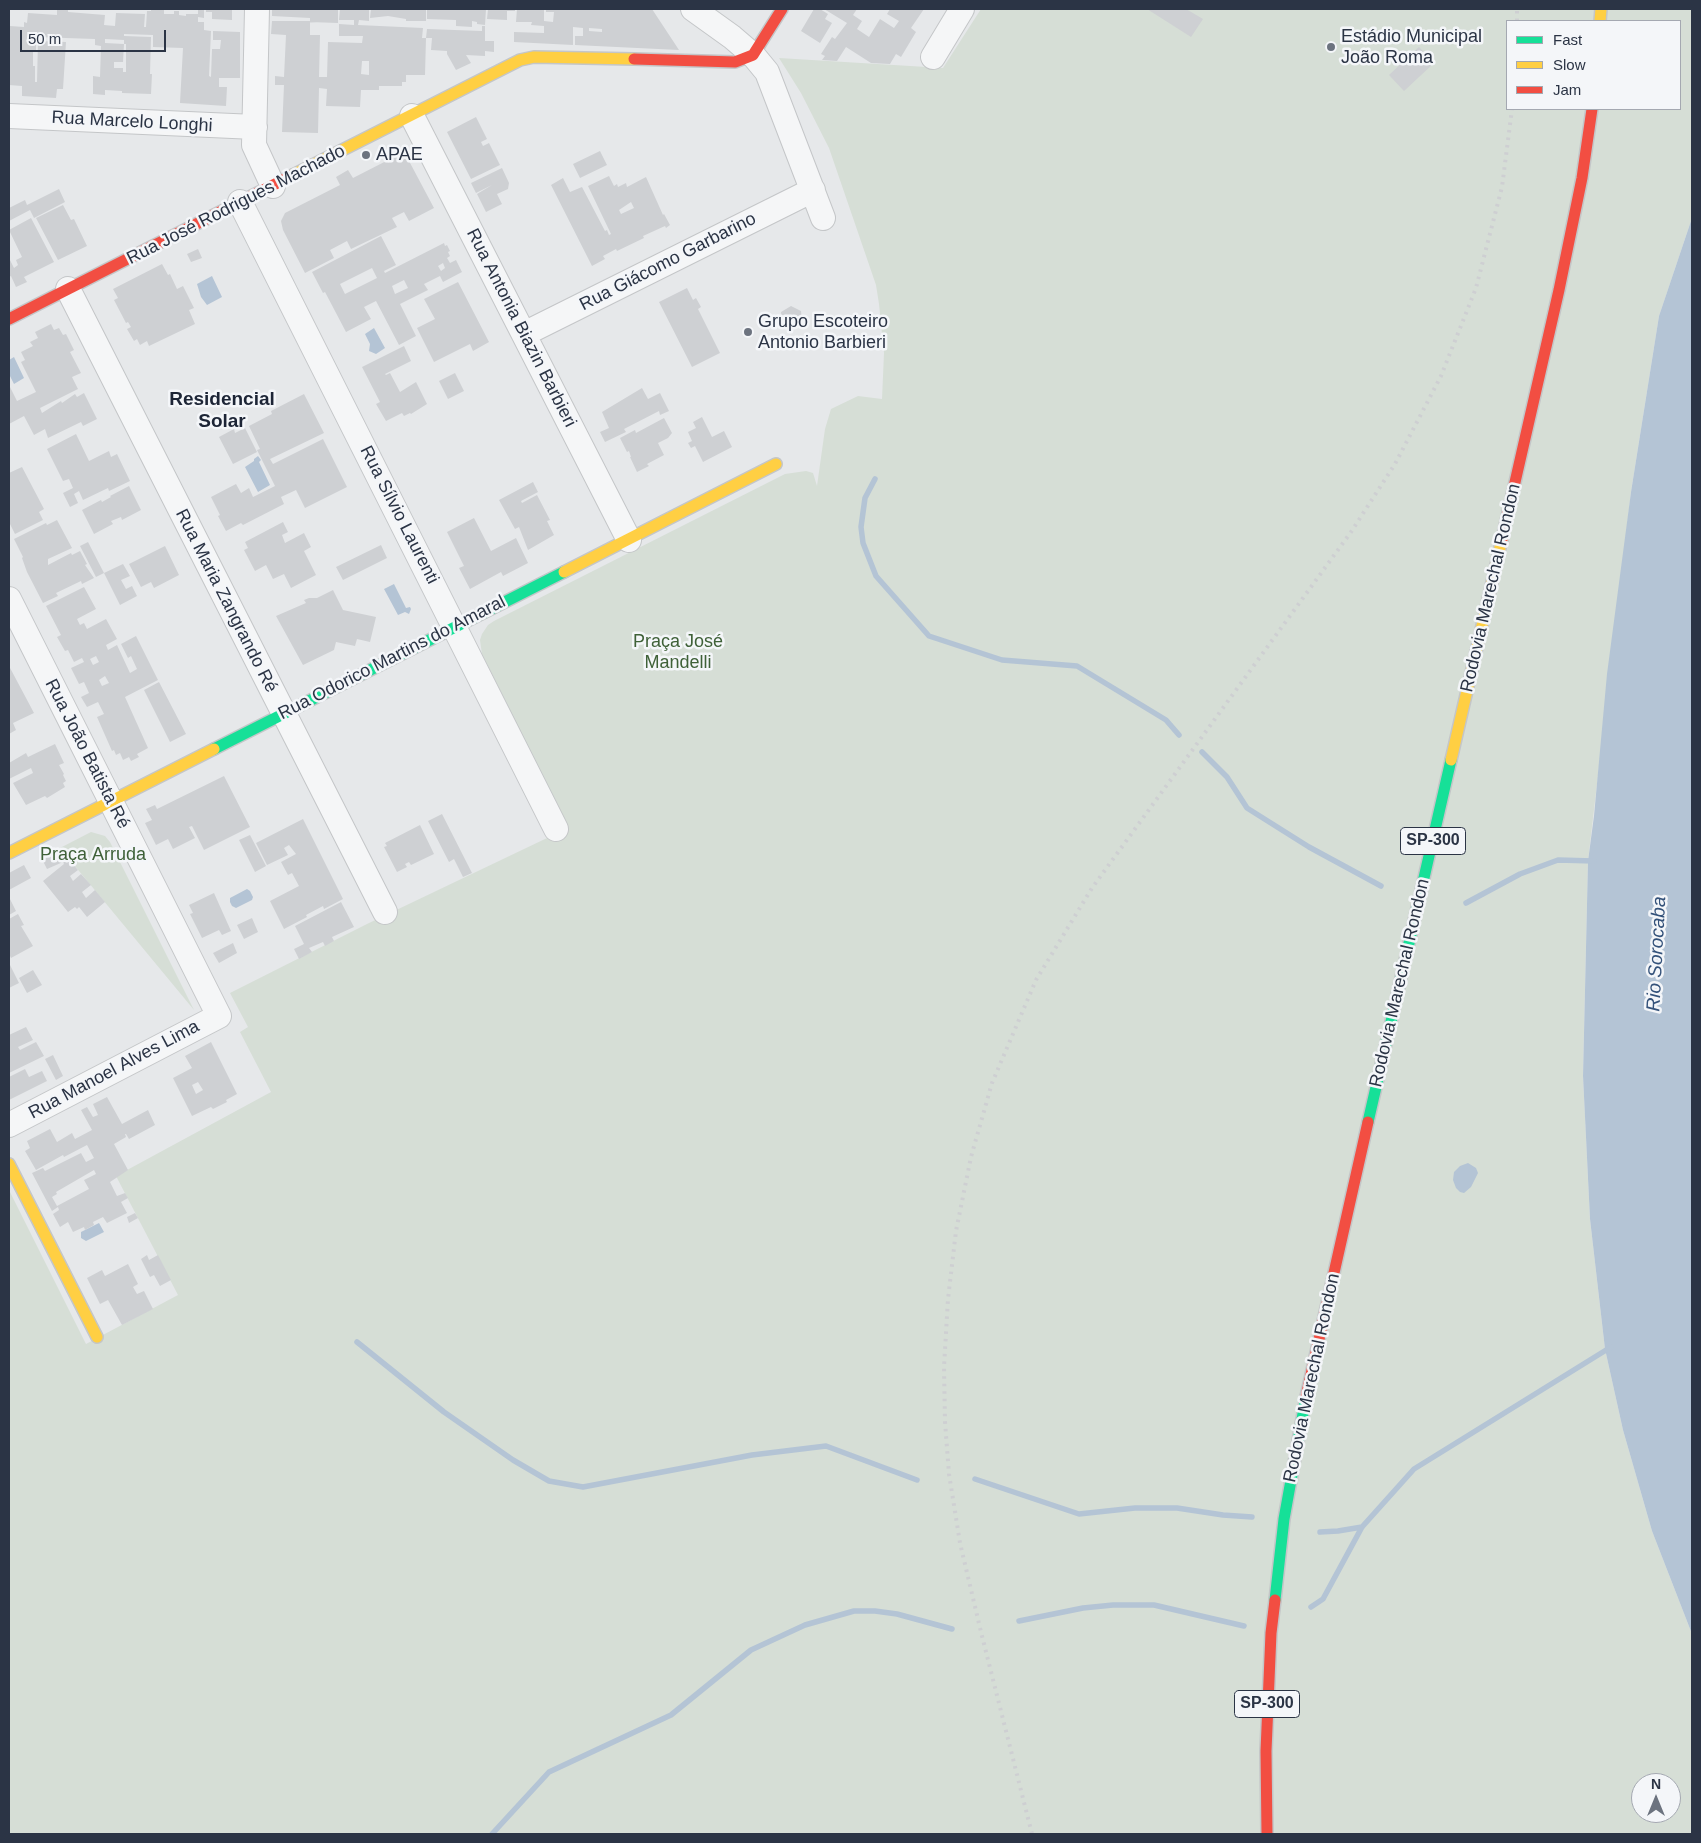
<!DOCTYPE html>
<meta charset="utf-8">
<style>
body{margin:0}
#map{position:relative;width:1701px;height:1843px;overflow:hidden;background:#e6e8ea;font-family:Arial,sans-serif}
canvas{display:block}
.frame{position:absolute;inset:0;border:10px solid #2b3445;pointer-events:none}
.legend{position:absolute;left:1506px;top:20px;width:175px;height:90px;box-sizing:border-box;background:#f4f6f9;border:1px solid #a4a8b1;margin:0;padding:6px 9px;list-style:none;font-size:15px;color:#2b3445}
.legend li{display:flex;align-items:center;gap:10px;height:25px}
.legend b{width:25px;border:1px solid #a4a8b1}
.north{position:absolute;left:1631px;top:1773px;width:50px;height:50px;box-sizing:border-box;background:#f4f6f9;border:1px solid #a4a8b1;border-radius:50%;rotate:0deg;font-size:14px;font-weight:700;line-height:20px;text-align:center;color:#2b3445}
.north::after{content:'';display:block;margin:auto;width:18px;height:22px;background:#6c737f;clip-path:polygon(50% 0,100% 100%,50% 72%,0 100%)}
.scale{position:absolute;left:20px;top:30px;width:146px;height:22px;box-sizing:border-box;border:2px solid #2b3445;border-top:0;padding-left:6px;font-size:15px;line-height:18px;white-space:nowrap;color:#2b3445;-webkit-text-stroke:4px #f4f6f9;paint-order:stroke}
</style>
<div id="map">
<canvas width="1701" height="1843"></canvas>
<div class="frame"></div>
<ul class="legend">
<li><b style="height:6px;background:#16e098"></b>Fast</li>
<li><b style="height:6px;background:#ffcf43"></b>Slow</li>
<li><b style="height:6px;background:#f24e42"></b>Jam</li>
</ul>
<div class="north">N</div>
<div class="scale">50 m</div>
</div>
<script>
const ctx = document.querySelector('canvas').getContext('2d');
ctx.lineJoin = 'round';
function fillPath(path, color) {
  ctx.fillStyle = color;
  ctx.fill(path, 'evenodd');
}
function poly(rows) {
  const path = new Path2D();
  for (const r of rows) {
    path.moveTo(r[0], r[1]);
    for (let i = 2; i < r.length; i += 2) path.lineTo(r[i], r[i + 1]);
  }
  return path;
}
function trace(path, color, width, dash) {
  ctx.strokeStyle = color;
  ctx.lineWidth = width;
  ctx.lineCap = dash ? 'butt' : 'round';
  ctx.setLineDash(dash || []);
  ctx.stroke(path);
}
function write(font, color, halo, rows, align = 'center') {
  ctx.font = font + ' Arial,sans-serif';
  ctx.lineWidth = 5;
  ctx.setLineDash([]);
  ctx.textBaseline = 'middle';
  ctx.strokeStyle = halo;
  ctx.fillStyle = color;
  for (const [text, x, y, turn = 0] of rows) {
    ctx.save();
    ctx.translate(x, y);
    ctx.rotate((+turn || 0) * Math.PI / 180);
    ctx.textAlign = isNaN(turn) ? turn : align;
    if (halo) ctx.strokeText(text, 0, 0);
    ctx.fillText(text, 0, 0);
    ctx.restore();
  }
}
fillPath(poly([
 [981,9,1692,9,1692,218,1659,316,1631,492,1588,861,1583,1076,1590,1219,1605,1349,1623,1430,1652,1531,1692,1634,1692,1834,9,1834,9,1190,86,1344,178,1295,116,1176,271,1092,240,1032,248,1027,230,993,367,924,568,828,482,654,480,640,482,634,488,625,494,621,785,474,806,471,813,473,817,486,825,429,831,409,858,396,882,399,884,353,879,304,876,285,829,148,801,93,779,58,943,68],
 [1507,21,1680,21,1680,109,1507,109],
 [1641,1783,1671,1783,1671,1813,1641,1813],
 [91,832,105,836,110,842,194,1010,60,848]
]), '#d6ded6');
fillPath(poly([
 [1692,218,1692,1634,1652,1531,1623,1430,1605,1349,1590,1219,1583,1076,1588,861,1594,816,1607,674,1631,492,1659,316],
 [212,276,222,297,207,305,201,297,197,284],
 [374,328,385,348,376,354,369,351,370,344,365,334],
 [14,357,24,378,14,384,9,374,9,360],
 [258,456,261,460,259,462,270,485,258,492,245,467,254,461,254,459],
 [394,584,406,608,410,607,411,609,409,614,405,612,398,615,384,589],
 [247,889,250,891,253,897,252,900,236,908,232,906,230,902,230,898],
 [1468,1163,1476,1168,1478,1173,1471,1187,1464,1193,1460,1192,1456,1188,1453,1180,1454,1172,1460,1166],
 [99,1223,104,1232,86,1241,81,1238,81,1232]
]), '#b4c4d5');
trace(poly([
 [875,479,865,498,861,527,863,543,876,576,929,636,1002,660,1077,666,1166,720,1179,735],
 [1202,752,1227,777,1247,808,1309,847,1381,886],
 [1466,903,1520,874,1558,860,1594,861],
 [357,1342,444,1412,513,1460,549,1481,583,1487,752,1455,826,1446,917,1480],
 [975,1479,1079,1514,1135,1508,1177,1508,1223,1515,1252,1517],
 [1320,1532,1338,1531,1362,1527],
 [1311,1607,1323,1599,1362,1527,1414,1469,1611,1347],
 [1019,1621,1083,1608,1113,1605,1154,1605,1244,1626],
 [492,1834,549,1772,671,1715,751,1650,805,1625,854,1611,875,1611,897,1614,952,1629]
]), '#b4c4d5', 5.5);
fillPath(poly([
 [57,9,68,9,68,12,105,15,104,25,115,26,116,13,145,14,144,27,146,27,147,11,151,11,151,9,164,9,164,14,174,14,174,11,179,11,179,15,186,16,186,14,198,14,198,9,204,9,204,18,198,17,198,22,204,22,204,30,211,31,209,76,211,77,212,49,220,49,221,40,213,40,213,31,240,32,240,78,219,78,219,87,227,87,226,106,180,103,183,48,153,47,153,35,124,34,124,36,151,37,150,74,152,74,151,94,122,93,122,91,105,90,105,95,93,94,93,76,100,77,101,46,95,45,95,39,36,37,37,32,34,32,33,42,36,42,36,51,33,50,33,66,35,66,35,82,37,82,38,41,66,42,63,89,57,89,56,98,22,96,22,86,9,85,10,26,24,27,24,22,27,23,28,13,57,15],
 [105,39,124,40,124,44,105,43],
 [124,44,126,44,126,72,123,72,123,68,114,68,114,62,123,62],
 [206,9,232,9,232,20,212,19,212,12,206,12],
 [272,9,338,9,338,23,310,22,310,18,272,16],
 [340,9,369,9,369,21,359,20,358,25,423,28,422,38,426,38,425,75,406,75,406,82,402,82,402,86,379,86,379,90,361,90,360,107,326,106,327,89,319,88,318,133,282,132,284,85,275,85,275,76,284,77,286,35,271,34,272,21,310,21,310,35,320,35,319,77,327,77,328,42,362,43,363,36,339,36,339,24,354,25,354,20,339,20],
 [362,61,369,61,369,75,361,74],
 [371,9,426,9,426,21,406,21,406,19,388,16,370,18],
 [427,9,486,9,485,25,477,24,477,22,472,21,472,27,456,26,456,20,427,19],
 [488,9,515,9,515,11,507,11,507,20,487,19],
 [517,9,544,9,544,21,553,22,554,12,546,12,546,9,652,9,679,50,575,45,575,36,583,36,583,28,573,27,573,45,514,42,514,32,544,33,544,26,531,25,532,22,516,22],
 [589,28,602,29,602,32,589,31],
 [814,9,820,9,828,14,825,19,832,23,820,43,801,31],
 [824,9,857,9,853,15,862,21,857,29,869,37,880,19,894,28,899,21,887,14,890,9,924,9,911,28,916,32,901,57,896,54,890,64,871,63,846,47,837,61,822,60,825,56,821,54,832,37,835,39,847,23],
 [1147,9,1186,9,1203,19,1191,37],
 [482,26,485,26,485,41,494,41,494,52,485,51,485,56,466,55,471,63,456,70,447,54,447,51,431,50,432,38,426,38,427,29,482,31],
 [1419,47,1434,63,1404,91,1389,75],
 [476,117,487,139,481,142,483,146,489,143,500,165,471,179,447,132],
 [600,151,607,165,580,178,573,164],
 [394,157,401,157,409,161,434,208,409,221,404,212,392,218,397,227,351,249,347,241,330,250,334,258,305,273,283,230,281,221,285,213,340,185,336,177,348,170,353,178],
 [502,168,509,183,508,189,497,194,502,204,486,212,477,194,492,185,476,193,471,183],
 [609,176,614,186,617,184,618,187,626,183,627,187,646,177,663,215,664,214,670,225,666,228,665,226,643,236,644,238,617,251,616,249,603,256,605,259,592,266,551,185,563,178,570,192,582,187,605,231,607,230,609,235,611,234,588,186],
 [631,202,634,208,621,214,619,210],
 [59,189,65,202,34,218,30,210,9,221,9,208,25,200,27,205],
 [63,205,71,220,74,219,87,246,58,260,36,218],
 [31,218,54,262,24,277,27,282,16,287,11,276,9,277,9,258,14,268,18,265,16,260,22,257,9,230],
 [381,236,396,265,384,271,385,273,444,243,445,246,447,245,450,251,448,252,450,256,447,258,450,263,456,260,462,272,443,282,440,276,424,284,428,290,400,304,416,336,399,345,376,301,364,307,371,319,346,332,325,292,323,293,312,272],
 [443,263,445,268,441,271,438,266],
 [372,268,377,278,345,294,340,284],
 [404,280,408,288,395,294,392,286],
 [198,249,202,258,191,262,187,254],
 [162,264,168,275,170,274,177,289,183,286,194,308,189,310,195,324,149,346,147,341,140,345,137,339,134,341,127,329,131,327,128,322,126,323,114,300,118,298,113,289],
 [458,282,489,342,473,351,470,344,434,362,417,328,435,319,424,299],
 [687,288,693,300,696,298,701,307,698,309,720,353,692,367,659,302],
 [791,306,801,311,802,323,792,329,782,323,781,312],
 [51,324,54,330,59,328,63,335,66,334,74,350,70,352,81,373,72,377,78,389,40,408,42,413,61,401,62,403,75,394,77,397,84,393,97,419,83,426,81,422,48,438,45,429,34,435,24,416,9,424,9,385,17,401,36,392,21,362,25,360,21,352,33,346,30,342,38,338,35,332],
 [404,346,411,361,385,374,386,375,390,373,400,392,416,382,427,404,411,414,410,413,404,416,402,413,386,421,376,404,380,402,362,367],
 [455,373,464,391,448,399,439,381],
 [642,388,648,399,660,393,669,411,660,415,659,411,624,429,626,432,605,442,600,432,609,428,602,412],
 [304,394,324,433,270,459,273,464,323,439,347,487,305,508,296,490,281,497,284,504,243,525,241,523,226,531,218,516,220,515,211,497,236,484,241,493,249,488,253,497,275,486,257,450,260,449,249,426,272,414,271,411],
 [702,417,712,437,724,431,732,447,703,462,695,446,691,448,688,443,692,441,688,432,696,428,693,422],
 [664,418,672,433,668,438,658,443,664,455,647,464,649,466,637,472,630,457,631,457,629,451,627,452,620,438,635,430,636,433],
 [245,428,257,452,233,464,219,437,234,429,235,433],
 [76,434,89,461,109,451,111,457,117,454,130,481,109,491,108,488,83,500,79,491,74,494,78,503,70,507,63,493,73,488,69,479,63,481,47,449],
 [22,467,44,509,39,512,43,520,15,534,9,522,9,473],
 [533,482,538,492,521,501,522,503,537,495,550,520,547,521,554,535,528,550,519,527,515,529,499,500],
 [129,486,141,510,122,520,121,517,111,521,113,524,94,534,82,510,101,500,102,502,111,497,110,496],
 [474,518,491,551,516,538,528,563,503,576,501,572,470,589,459,568,464,566,447,532],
 [57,520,72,548,48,559,48,565,71,553,72,555,80,551,87,564,85,565,94,578,82,584,81,581,56,593,58,596,43,603,27,572,22,558,23,557,14,539,46,523,47,525],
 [283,522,288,532,282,535,285,543,304,533,311,547,304,551,316,575,291,588,284,574,273,579,266,565,255,571,244,550,248,548,245,542],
 [88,542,104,573,96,577,80,546],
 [381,545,387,558,343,580,336,567],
 [165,546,179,575,154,588,151,582,141,587,129,564],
 [123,564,130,576,121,580,126,589,132,586,137,596,120,605,104,573],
 [84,587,96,609,77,619,80,625,84,623,87,629,106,619,117,639,106,645,108,650,117,645,130,673,137,669,131,656,128,658,121,644,136,636,158,680,125,697,148,748,137,754,139,757,131,761,129,757,123,760,120,753,116,755,114,750,112,751,97,717,104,714,98,702,87,707,81,697,89,693,84,682,79,684,71,668,84,662,82,658,74,662,68,650,65,651,57,637,61,635,46,606],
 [96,656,99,662,93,665,90,659],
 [105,676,109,683,102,686,99,680],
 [333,590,343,610,376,617,370,642,357,639,355,646,336,642,334,650,303,665,276,616,306,603,304,600,309,598,317,598],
 [9,666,34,713,13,723,16,730,9,734],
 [159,682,186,734,170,742,144,690],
 [55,744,64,763,59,765,64,774,63,775,66,781,63,783,65,787,47,798,45,796,26,805,13,783,33,773,31,768,9,779,9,763,26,753,28,757],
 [224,776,250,827,204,850,192,826,189,827,195,838,173,849,168,839,156,845,145,823,152,820,146,809,155,805,157,809],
 [442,814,472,873,463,877,454,859,449,862,428,821],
 [303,819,343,899,324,909,323,906,306,915,307,917,284,929,270,901,299,886,292,873,288,875,281,862,296,854,289,845,284,848,288,855,267,865,256,843],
 [420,825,434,854,411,865,409,862,405,864,407,867,397,872,384,847,387,846,385,843],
 [250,835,266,866,255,872,239,840],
 [60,848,78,870,70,876,73,881,81,874,91,885,82,892,86,898,95,890,105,902,87,917,79,907,77,909,75,907,68,912,43,881,64,864,63,862,47,869,41,857],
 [24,865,31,878,9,890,9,873],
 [214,893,231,931,222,935,219,930,202,938,190,914,193,913,189,905],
 [9,897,16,911,9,915],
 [341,902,354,927,332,937,334,941,325,946,323,942,309,948,312,952,299,959,294,949,304,944,295,926],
 [18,914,24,925,21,926,33,946,11,958,9,954,9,919],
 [252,918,258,932,244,939,237,925],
 [233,943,237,953,219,963,213,953],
 [9,963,19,983,9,988],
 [33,970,42,985,27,993,19,978],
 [26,1027,33,1040,18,1047,20,1050,36,1042,44,1056,9,1073,9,1035],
 [211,1042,237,1094,226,1100,227,1102,213,1109,211,1107,192,1116,173,1078,192,1068,185,1056],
 [198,1082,203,1090,196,1094,192,1085],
 [53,1055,63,1076,56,1080,45,1059],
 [25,1069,29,1077,42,1071,47,1081,9,1100,9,1077],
 [107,1097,122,1124,148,1110,155,1125,129,1139,126,1134,125,1134,126,1137,114,1144,128,1170,110,1182,117,1196,125,1193,128,1198,121,1202,127,1213,107,1223,103,1217,93,1222,94,1225,85,1230,84,1227,73,1232,68,1222,60,1227,53,1214,59,1210,58,1207,52,1211,32,1173,43,1168,45,1171,81,1153,86,1162,94,1158,87,1145,64,1157,63,1155,36,1170,25,1151,30,1148,27,1141,50,1129,57,1142,72,1133,75,1139,92,1130,81,1110,87,1107,93,1117,98,1115,93,1104],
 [94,1170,96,1174,84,1180,89,1189,57,1206,52,1197,57,1194,56,1192],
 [135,1213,138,1218,129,1223,127,1217],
 [147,1255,149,1260,158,1255,171,1280,160,1286,154,1275,150,1277,141,1259],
 [128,1264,138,1284,133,1287,137,1294,144,1291,153,1309,122,1325,108,1300,100,1304,87,1278,102,1270,105,1276]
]), '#ced0d3');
const street = poly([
 [257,9,254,145,273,186],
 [693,9,732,37,753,55,767,72,823,218],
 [933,57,962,9],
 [9,116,255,127],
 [412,116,629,540],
 [240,202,556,829],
 [68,289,385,912],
 [524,334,813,190],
 [9,599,219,1016,9,1125]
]);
const fast = poly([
 [214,749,564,572],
 [1368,1122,1451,760],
 [1275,1600,1284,1519,1306,1397]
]);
const slow = poly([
 [1600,21,1601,9],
 [293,175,520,60,534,57,634,59],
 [564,572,776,464],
 [1451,760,1502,539],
 [9,853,214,749],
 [9,1164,97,1337]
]);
const jam = poly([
 [634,59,735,62,753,55,782,9],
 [9,319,293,175],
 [1502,539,1559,290,1582,178,1592,109],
 [1306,1397,1368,1122],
 [1267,1834,1266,1751,1271,1633,1275,1600]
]);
trace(street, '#c4c6c8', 26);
trace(fast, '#c4c6c8', 14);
trace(slow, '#c4c6c8', 14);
trace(jam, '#c4c6c8', 14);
trace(street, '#f5f6f7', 24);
trace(fast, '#16e098', 11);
trace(slow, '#ffcf43', 11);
trace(jam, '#f24e42', 11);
trace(poly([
 [1517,21,1517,9],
 [1032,1834,981,1632,960,1543,949,1474,945,1422,944,1367,948,1299,956,1231,971,1157,992,1083,1036,980,1092,888,1351,532,1395,464,1441,376,1476,288,1502,187,1512,109]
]), '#cecfd2', 4, [2.5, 5]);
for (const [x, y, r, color] of [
 [1331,47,5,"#6c737f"],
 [366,155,5,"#6c737f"],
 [748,332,5,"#6c737f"]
]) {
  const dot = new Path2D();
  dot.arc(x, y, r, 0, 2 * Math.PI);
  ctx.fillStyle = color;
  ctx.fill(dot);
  trace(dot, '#f4f6f9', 2);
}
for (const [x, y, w] of [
 [1433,841,65],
 [1267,1704,65]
]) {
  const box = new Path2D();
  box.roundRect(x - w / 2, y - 13.5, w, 27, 4);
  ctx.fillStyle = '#f4f6f9';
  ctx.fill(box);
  trace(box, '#2b3445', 1);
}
write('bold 16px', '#2b3445', null, [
 ["SP-300",1433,841],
 ["SP-300",1267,1704]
]);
write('18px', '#2b3445', '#f4f6f9', [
 ["Estádio Municipal",1341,37],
 ["João Roma",1341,58],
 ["APAE",376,155],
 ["Grupo Escoteiro",758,322],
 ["Antonio Barbieri",758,343]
], 'left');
write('18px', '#2b3445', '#f4f6f9', [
 ["Rua Marcelo Longhi",132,122,3],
 ["Rua José Rodrigues Machado",236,205,-27],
 ["Rua Giácomo Garbarino",668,262,-27],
 ["Rua Antonia Biazin Barbieri",521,328,63],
 ["Rua Sílvio Laurenti",399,515,63],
 ["Rodovia Marechal Rondon",1491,588,-77],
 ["Rua Maria Zangrando Ré",226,601,63],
 ["Rua Odorico Martins do Amaral",392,658,-27],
 ["Rua João Batista Ré",87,754,63],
 ["Rodovia Marechal Rondon",1400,983,-77],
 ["Rua Manoel Alves Lima",114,1070,-28],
 ["Rodovia Marechal Rondon",1312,1378,-78]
]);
write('18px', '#3f6138', '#f4f6f9', [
 ["Praça José",678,642],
 ["Mandelli",678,663],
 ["Praça Arruda",93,855]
]);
write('bold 19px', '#1d2536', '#f4f6f9', [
 ["Residencial",222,400],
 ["Solar",222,422]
]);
write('italic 19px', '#34527a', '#f4f6f9', [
 ["Rio Sorocaba",1657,954,-87]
]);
</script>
